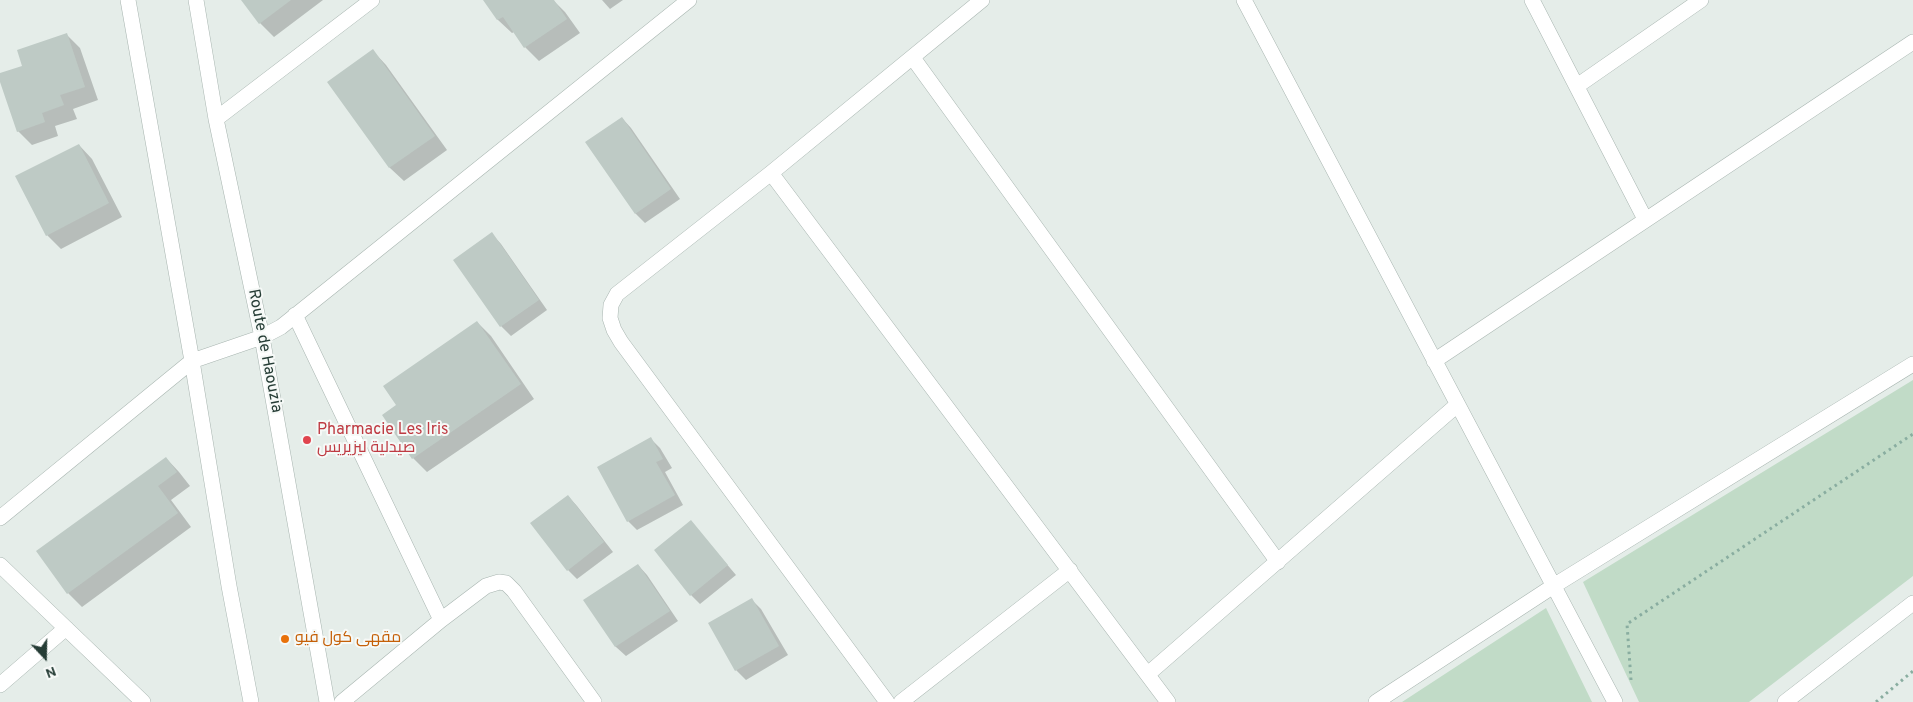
<!DOCTYPE html>
<meta charset="utf-8">
<style>
body{margin:0}
#map{position:relative;width:1913px;height:702px;overflow:hidden;background:#e5ede9;font-family:Overpass,sans-serif}
canvas{display:block}
.north{position:absolute;left:20px;top:632px;width:50px;height:50px;-webkit-text-stroke:4px #f6f9f7;paint-order:stroke;rotate:159deg;font-size:14px;font-weight:700;line-height:20px;text-align:center;color:#263d36}
.north::after{content:'';display:block;margin:auto;width:18px;height:22px;background:#263d36;clip-path:polygon(50% 0,100% 100%,50% 72%,0 100%)}
</style>
<div id="map">
<canvas width="1913" height="702"></canvas>
<div class="north">N</div>
</div>
<script>
const ctx = document.querySelector('canvas').getContext('2d');
ctx.lineJoin = 'round';
function fillPath(path, color) {
  ctx.fillStyle = color;
  ctx.fill(path, 'evenodd');
}
function poly(rows) {
  const path = new Path2D();
  for (const r of rows) {
    path.moveTo(r[0], r[1]);
    for (let i = 2; i < r.length; i += 2) path.lineTo(r[i], r[i + 1]);
  }
  return path;
}
function trace(path, color, width, dash) {
  ctx.strokeStyle = color;
  ctx.lineWidth = width;
  ctx.lineCap = dash ? 'butt' : 'round';
  ctx.setLineDash(dash || []);
  ctx.stroke(path);
}
function write(font, color, halo, rows, align = 'center') {
  ctx.font = font + ' Overpass,Cairo,sans-serif';
  ctx.lineWidth = 4;
  ctx.setLineDash([]);
  ctx.textBaseline = 'middle';
  ctx.strokeStyle = halo;
  ctx.fillStyle = color;
  for (const [text, x, y, turn = 0] of rows) {
    ctx.save();
    ctx.translate(x, y);
    ctx.rotate((+turn || 0) * Math.PI / 180);
    ctx.textAlign = isNaN(turn) ? turn : align;
    if (halo) ctx.strokeText(text, 0, 0);
    ctx.fillText(text, 0, 0);
    ctx.restore();
  }
}
fillPath(poly([
 [1913,380,1913,576,1749,702,1639,702,1583,582],
 [1546,608,1592,702,1402,702]
]), '#c1dbc7');
fillPath(poly([
 [242,0,323,0,274,37,260,23],
 [485,0,553,0,565,12,580,33,539,61,525,47,514,32,512,33,498,20],
 [602,0,623,0,610,9],
 [66,34,80,48,98,100,73,109,77,119,55,126,58,136,32,145,18,131,0,75,23,67],
 [373,51,386,65,447,150,404,181,390,168,329,82],
 [622,118,631,128,680,199,645,223,636,214,587,142],
 [79,145,92,159,122,217,61,249,47,235],
 [492,234,501,244,547,310,511,336,501,326,455,260],
 [477,322,491,336,534,399,427,472,413,458,384,415,397,405],
 [651,439,660,448,672,468,665,472,683,505,637,530,628,521],
 [166,458,179,472,190,486,171,500,191,527,82,607,68,593,38,551],
 [568,496,577,506,613,552,577,579,568,570],
 [691,522,736,575,700,604,691,595],
 [638,565,647,575,678,621,626,656,616,647,585,601],
 [751,599,761,609,788,655,746,680,736,670]
]), '#0003');
fillPath(poly([
 [241,0,291,0,259,24],
 [483,0,554,0,567,19,524,48,503,17,497,20],
 [67,33,85,87,60,95,64,105,42,113,45,122,17,132,0,82,0,73,22,66,17,50],
 [373,49,435,136,389,168,327,82],
 [622,117,671,189,635,214,585,142],
 [79,144,109,203,46,236,15,176],
 [492,232,539,300,500,327,453,260],
 [477,321,521,384,412,459,382,415,396,405,383,386],
 [651,437,663,459,656,462,675,495,627,522,597,467],
 [166,457,177,472,158,486,178,513,67,594,36,551],
 [568,495,604,542,567,571,530,523],
 [691,520,728,565,690,596,654,550],
 [638,564,670,611,615,647,583,600],
 [752,598,779,646,735,671,708,623]
]), '#becac5');
const minor = poly([
 [128,0,192,361,229,586,251,702],
 [196,0,216,119,262,337,327,702],
 [1244,0,1615,702],
 [1532,0,1645,219],
 [913,58,1278,562],
 [1577,86,1701,0],
 [216,119,372,0],
 [771,173,1168,702],
 [295,315,441,620],
 [1434,361,1913,42],
 [0,518,192,361,262,337,281,327,689,0],
 [0,565,143,702],
 [1148,674,1457,405],
 [0,685,66,628],
 [342,702,441,620,486,586,499,582,506,583,514,591,594,702],
 [887,702,621,342,614,330,610,318,611,305,617,294,771,173,982,0],
 [901,702,1070,570],
 [1376,702,1555,585,1913,364],
 [1785,702,1913,603]
]);
trace(minor, '#a8b5b0', 16);
trace(poly([
 [1631,680,1627,624,1913,434],
 [1876,702,1913,671]
]), '#89ada0', 3, [2.5, 4]);
trace(minor, '#fff', 15);
for (const [x, y, r, color] of [
 [307,440,5,"#e0444e"],
 [285,639,5,"#e8710a"]
]) {
  const dot = new Path2D();
  dot.arc(x, y, r, 0, 2 * Math.PI);
  ctx.fillStyle = color;
  ctx.fill(dot);
  trace(dot, '#f6f9f7', 2);
}
write('16px', '#263d36', '#f6f9f7', [
 ["Route de Haouzia",264,351,79]
]);
write('16px', '#be3a42', '#f6f9f7', [
 ["Pharmacie Les Iris",317,431],
 ["صيدلية ليزيريس",317,449]
], 'left');
write('16px', '#c56008', '#f6f9f7', [
 ["مقهى كول فيو",295,639]
], 'left');
</script>
